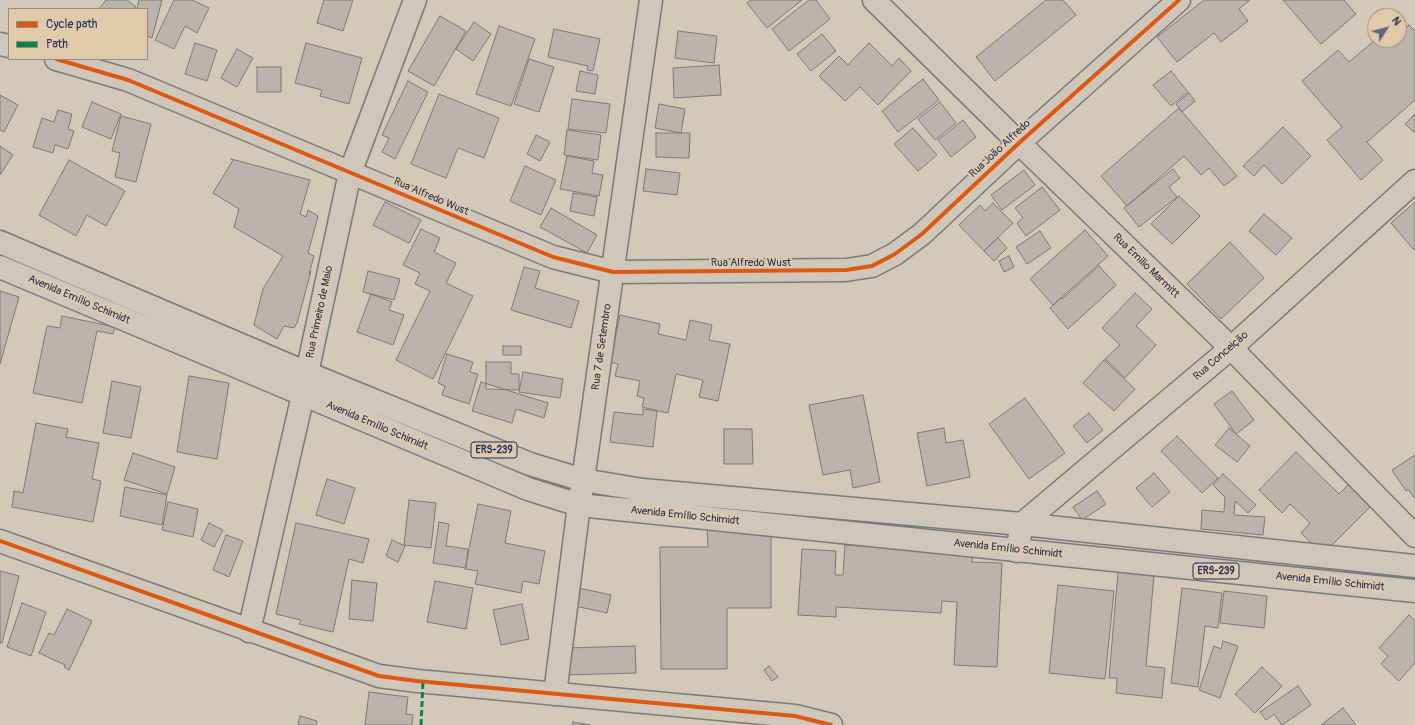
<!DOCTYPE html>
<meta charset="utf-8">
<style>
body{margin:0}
#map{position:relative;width:1415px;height:725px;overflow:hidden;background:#d4c8b7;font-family:Pangolin,sans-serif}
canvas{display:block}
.legend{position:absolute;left:8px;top:8px;width:140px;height:52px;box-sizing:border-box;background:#e1caaa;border:1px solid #928c8c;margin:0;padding:5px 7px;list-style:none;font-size:12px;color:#1b2f5e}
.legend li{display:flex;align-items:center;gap:8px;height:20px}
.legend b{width:20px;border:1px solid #928c8c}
.north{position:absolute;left:1367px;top:8px;width:40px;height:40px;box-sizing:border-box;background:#e1caaa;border:1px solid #928c8c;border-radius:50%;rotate:54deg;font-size:11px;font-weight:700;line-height:16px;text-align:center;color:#1b2f5e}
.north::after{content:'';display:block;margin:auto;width:14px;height:18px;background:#5c657d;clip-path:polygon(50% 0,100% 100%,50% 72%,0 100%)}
</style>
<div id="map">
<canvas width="1415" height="725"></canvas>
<ul class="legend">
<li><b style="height:5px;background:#de5710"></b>Cycle path</li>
<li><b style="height:5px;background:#00873e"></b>Path</li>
</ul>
<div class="north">N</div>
</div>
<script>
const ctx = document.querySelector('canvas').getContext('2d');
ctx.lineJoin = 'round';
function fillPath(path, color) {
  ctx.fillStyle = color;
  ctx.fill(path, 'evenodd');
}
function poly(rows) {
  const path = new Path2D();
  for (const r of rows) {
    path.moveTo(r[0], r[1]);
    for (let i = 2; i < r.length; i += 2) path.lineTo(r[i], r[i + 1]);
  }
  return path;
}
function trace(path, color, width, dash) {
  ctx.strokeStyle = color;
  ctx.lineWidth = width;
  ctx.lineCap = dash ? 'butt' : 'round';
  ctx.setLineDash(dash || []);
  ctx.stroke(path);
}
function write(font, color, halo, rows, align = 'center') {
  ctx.font = font + ' Pangolin,sans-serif';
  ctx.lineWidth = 4;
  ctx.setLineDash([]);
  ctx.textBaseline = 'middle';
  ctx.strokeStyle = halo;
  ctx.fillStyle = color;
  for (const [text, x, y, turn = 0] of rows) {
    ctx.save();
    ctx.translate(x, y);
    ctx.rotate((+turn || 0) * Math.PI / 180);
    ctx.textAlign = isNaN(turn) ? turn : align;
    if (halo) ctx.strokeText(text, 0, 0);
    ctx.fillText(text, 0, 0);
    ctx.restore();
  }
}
const building = poly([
 [106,0,127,0,136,7,135,9,99,9,106,0],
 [139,0,162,0,152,38,147,36,147,9,137,9,139,0],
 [174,0,192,0,209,8,197,33,185,26,174,49,155,40,174,0],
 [324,0,353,0,343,31,317,23,324,0],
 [751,0,802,0,767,28,747,3,751,0],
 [809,0,816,0,830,19,789,51,772,29,809,0],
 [1046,0,1063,0,1076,15,995,81,976,57,1046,0],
 [1204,0,1250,0,1239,9,1248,21,1221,42,1214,33,1177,62,1157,37,1204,0],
 [1283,0,1344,0,1356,14,1321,44,1283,0],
 [440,16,466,31,434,86,408,71,440,16],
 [474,22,491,34,473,61,456,49,474,22],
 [1409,25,1415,31,1415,100,1367,142,1383,160,1361,180,1327,140,1342,127,1302,81,1338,50,1349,62,1375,40,1382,40,1386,45,1392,40,1399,40,1399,34,1409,25],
 [499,26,535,39,511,106,476,94,499,26],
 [554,29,600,39,593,71,587,70,588,66,548,57,554,29],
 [678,31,717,36,714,63,675,58,678,31],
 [822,34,836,51,811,71,797,54,822,34],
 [195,43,217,50,207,81,185,74,195,43],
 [306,43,362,58,349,104,320,96,322,90,295,83,306,43],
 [869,43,892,66,899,58,911,71,878,105,860,87,845,101,819,76,839,56,848,65,869,43],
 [237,49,253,58,237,87,221,78,237,49],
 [529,59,554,67,539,112,514,104,529,59],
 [719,65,721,95,674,98,673,68,719,65],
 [257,67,281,67,281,92,257,92,257,67],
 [580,71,598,75,595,94,576,91,580,71],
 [1171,71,1188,92,1171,106,1153,85,1171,71],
 [923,79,939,100,898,132,882,111,923,79],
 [408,81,428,92,395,159,382,152,389,138,382,135,408,81],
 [1189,93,1195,101,1182,112,1176,104,1189,93],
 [439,94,499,118,484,158,458,148,446,178,411,164,439,94],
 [0,95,18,105,4,132,0,130,0,95],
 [572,99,610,104,606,133,568,129,572,99],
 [92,102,121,114,111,139,82,127,92,102],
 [940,102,956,123,935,140,918,119,940,102],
 [659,104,685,109,681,133,655,128,659,104],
 [1179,108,1237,176,1224,186,1209,168,1201,175,1184,156,1127,206,1101,176,1179,108],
 [58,110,72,114,68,129,74,131,68,149,55,145,53,153,33,147,42,118,54,122,58,110],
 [1415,114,1415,133,1405,124,1415,114],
 [121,116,151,124,136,182,115,177,120,153,112,151,121,116],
 [963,120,976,137,951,157,938,140,963,120],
 [1283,127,1311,156,1282,184,1264,165,1254,176,1243,166,1283,127],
 [913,128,937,155,918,171,894,144,913,128],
 [567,130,601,135,598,160,564,155,567,130],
 [656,133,690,133,689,158,656,157,656,133],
 [536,135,550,142,540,161,527,154,536,135],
 [0,146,13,155,0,175,0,146],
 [567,156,594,161,592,173,603,175,599,196,560,189,567,156],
 [231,159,310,180,300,214,306,217,308,210,318,216,308,253,314,256,309,274,311,271,297,323,294,328,284,326,277,339,254,325,263,289,283,256,234,227,239,209,213,193,233,160,231,159],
 [69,160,125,191,106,226,87,215,76,236,39,215,69,160],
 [525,166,556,180,541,215,510,201,525,166],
 [646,169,680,173,677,195,643,191,646,169],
 [1173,169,1180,178,1169,187,1177,197,1139,227,1124,208,1173,169],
 [1024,170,1035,185,1002,210,991,195,1024,170],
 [1042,187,1060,210,1026,236,1017,223,1023,218,1015,208,1042,187],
 [573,193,597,197,594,216,570,211,573,193],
 [1179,196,1200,216,1172,244,1151,224,1179,196],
 [385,202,421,220,409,243,373,225,385,202],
 [1415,202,1415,251,1391,223,1415,202],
 [993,203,1013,223,984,251,959,225,980,205,985,211,993,203],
 [551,208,597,235,587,253,540,227,551,208],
 [1264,214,1292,238,1276,255,1249,231,1264,214],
 [421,229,440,238,434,252,456,263,446,283,473,296,433,379,396,360,430,291,415,284,420,273,403,265,421,229],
 [1085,230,1108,256,1053,305,1030,279,1085,230],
 [1040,231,1051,248,1027,264,1016,247,1040,231],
 [998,238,1007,248,994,261,984,251,998,238],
 [1230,242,1264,278,1221,319,1187,284,1230,242],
 [1009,256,1014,267,1004,272,999,261,1009,256],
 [1099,266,1116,285,1068,329,1050,308,1061,298,1062,299,1099,266],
 [524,267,540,271,535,288,579,301,571,328,511,310,524,267],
 [368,271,400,279,394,300,363,292,368,271],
 [0,291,19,297,0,364,0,291],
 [1135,293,1152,309,1136,326,1156,345,1125,378,1105,359,1120,345,1102,328,1135,293],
 [371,294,392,302,389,310,404,315,393,345,357,332,371,294],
 [620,315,660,324,658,334,686,340,690,320,712,325,709,340,730,344,718,401,699,397,703,380,676,374,668,413,642,407,644,398,637,396,640,381,615,376,618,364,610,362,620,315],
 [62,316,115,327,113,334,97,331,82,403,33,393,47,326,60,328,62,316],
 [503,346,521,346,521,355,503,355,503,346],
 [447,354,473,362,470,372,478,374,469,404,442,395,445,386,438,383,447,354],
 [1104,360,1135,389,1114,411,1083,383,1104,360],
 [486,362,511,362,511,374,519,374,519,390,486,389,486,362],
 [523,372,563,379,560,398,519,392,523,372],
 [189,376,229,383,217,459,177,452,189,376],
 [112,381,141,387,131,438,103,433,112,381],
 [481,382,548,403,544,418,516,409,512,423,472,411,481,382],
 [1232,391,1254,420,1236,434,1214,404,1232,391],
 [863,395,880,482,853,488,850,470,823,475,809,405,863,395],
 [1025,398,1065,453,1029,479,989,424,1025,398],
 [643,409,657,411,653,447,610,442,614,412,643,415,643,409],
 [1089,413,1103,430,1087,443,1073,426,1089,413],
 [36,423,68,429,66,437,99,443,92,479,101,481,93,522,12,507,14,491,23,493,36,423],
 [944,428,946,443,963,440,970,477,927,486,917,433,944,428],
 [1229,428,1250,446,1237,462,1215,445,1229,428],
 [724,429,752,429,753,464,724,464,724,429],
 [1177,436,1218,478,1202,493,1161,451,1177,436],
 [1296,452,1339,494,1349,484,1371,506,1323,554,1301,533,1310,523,1290,504,1282,513,1259,490,1296,452],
 [133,453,175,467,167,494,124,480,133,453],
 [1415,455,1415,499,1408,489,1406,491,1392,470,1415,455],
 [1154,473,1170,492,1152,507,1136,488,1154,473],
 [1223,474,1256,505,1248,513,1235,501,1234,515,1265,517,1263,535,1201,529,1202,510,1224,512,1225,497,1213,485,1223,474],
 [327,479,355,488,344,524,316,515,327,479],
 [125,487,167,495,162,525,120,516,125,487],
 [1097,491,1106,504,1082,520,1073,507,1097,491],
 [409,500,436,503,431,548,404,545,409,500],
 [168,502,198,509,193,537,162,530,168,502],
 [478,504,511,511,505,543,545,551,539,584,523,581,521,593,475,584,478,571,465,569,478,504],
 [439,522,449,524,446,546,468,549,466,568,433,563,439,522],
 [209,523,223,530,214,547,201,540,209,523],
 [296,523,369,539,363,563,349,559,333,632,299,624,301,620,276,614,296,523],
 [707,527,771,527,771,608,727,608,727,669,661,669,660,547,708,547,707,527],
 [226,535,243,541,229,577,213,570,226,535],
 [392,540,405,546,398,562,386,556,392,540],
 [845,545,973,552,972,562,1002,563,997,667,954,665,957,602,942,601,941,613,836,607,836,617,798,615,802,549,836,551,835,575,843,575,845,545],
 [0,571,19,576,2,643,0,643,0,571],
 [1118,572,1154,575,1146,666,1165,668,1162,698,1116,693,1117,678,1109,678,1118,572],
 [352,580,377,583,373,621,349,619,352,580],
 [435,581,473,588,466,629,427,622,435,581],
 [1058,585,1114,591,1105,679,1049,673,1058,585],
 [579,588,611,595,607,613,575,606,579,588],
 [1182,588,1222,593,1218,628,1205,626,1198,687,1171,683,1182,588],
 [1224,591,1267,596,1264,628,1220,623,1224,591],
 [22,603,46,612,31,656,7,647,22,603],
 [522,604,529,639,501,645,493,610,522,604],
 [67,609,92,621,69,670,64,667,65,665,39,653,49,633,54,635,67,609],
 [1409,615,1415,621,1415,663,1399,681,1381,664,1388,656,1379,648,1409,615],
 [1223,641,1238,646,1220,698,1199,690,1214,646,1221,649,1223,641],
 [635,646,636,673,567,675,566,648,635,646],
 [769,666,778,677,772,681,764,670,769,666],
 [1262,667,1282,686,1255,713,1235,694,1262,667],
 [1298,686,1311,705,1282,725,1274,714,1266,720,1260,712,1298,686],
 [369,692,408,697,406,714,413,715,412,725,365,725,369,692],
 [1343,708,1356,725,1321,725,1343,708],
 [300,716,317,721,316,725,298,725,300,716],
 [573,722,591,725,572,725,573,722]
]);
fillPath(building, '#bcb4aa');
trace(building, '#7a797a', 1);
const street = poly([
 [874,0,1019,143],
 [350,173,415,0],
 [555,694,579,505,583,480,651,0]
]);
const secondary = poly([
 [0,44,9,46],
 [56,59,128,80,553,257,613,272,846,270,872,266,895,254,922,234,1019,143,1179,0],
 [1019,143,1231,348,1415,536],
 [0,541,379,676,417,681,795,716,831,725],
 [1017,551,1022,524,1231,348,1415,181],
 [249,631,303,395,307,373,350,173]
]);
const primary = poly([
 [0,242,307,373,530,464,583,480,643,490,1022,524,1415,566],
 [0,267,528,489,579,505,1415,591]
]);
trace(street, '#7a797a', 25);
trace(secondary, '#7a797a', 25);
trace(primary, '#7a797a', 25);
trace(street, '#d0c7bb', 22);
trace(secondary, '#d0c7bb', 22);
trace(primary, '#d0c7bb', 22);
trace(poly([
 [421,725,423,682]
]), '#00873e', 3, [6, 3]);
trace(poly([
 [56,59,128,80,553,257,613,272,846,270,872,266,895,254,922,234,1019,143,1179,0],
 [0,541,379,676,417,681,795,716,831,725]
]), '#de5710', 4);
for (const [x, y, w] of [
 [494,450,46],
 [1216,571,46]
]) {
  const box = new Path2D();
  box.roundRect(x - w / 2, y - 8, w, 16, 3);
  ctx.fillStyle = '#e1caaa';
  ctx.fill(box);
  trace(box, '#1b2f5e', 1);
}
write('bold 10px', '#1b2f5e', null, [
 ["ERS-239",494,450],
 ["ERS-239",1216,571]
]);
write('11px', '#1b2f5e', '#e1caaa', [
 ["Rua João Alfredo",1000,149,-43],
 ["Rua Alfredo Wust",431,197,23],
 ["Rua Alfredo Wust",751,263],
 ["Rua Emilio Marmitt",1146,266,44],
 ["Avenida Emílio Schimidt",79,300,23],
 ["Rua Primeiro de Maio",320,312,-78],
 ["Rua 7 de Setembro",602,347,-82],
 ["Rua Conceição",1221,356,-41],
 ["Avenida Emílio Schimidt",377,426,23],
 ["Avenida Emílio Schimidt",685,516,6],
 ["Avenida Emílio Schimidt",1008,549,6],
 ["Avenida Emílio Schimidt",1330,582,6]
]);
</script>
